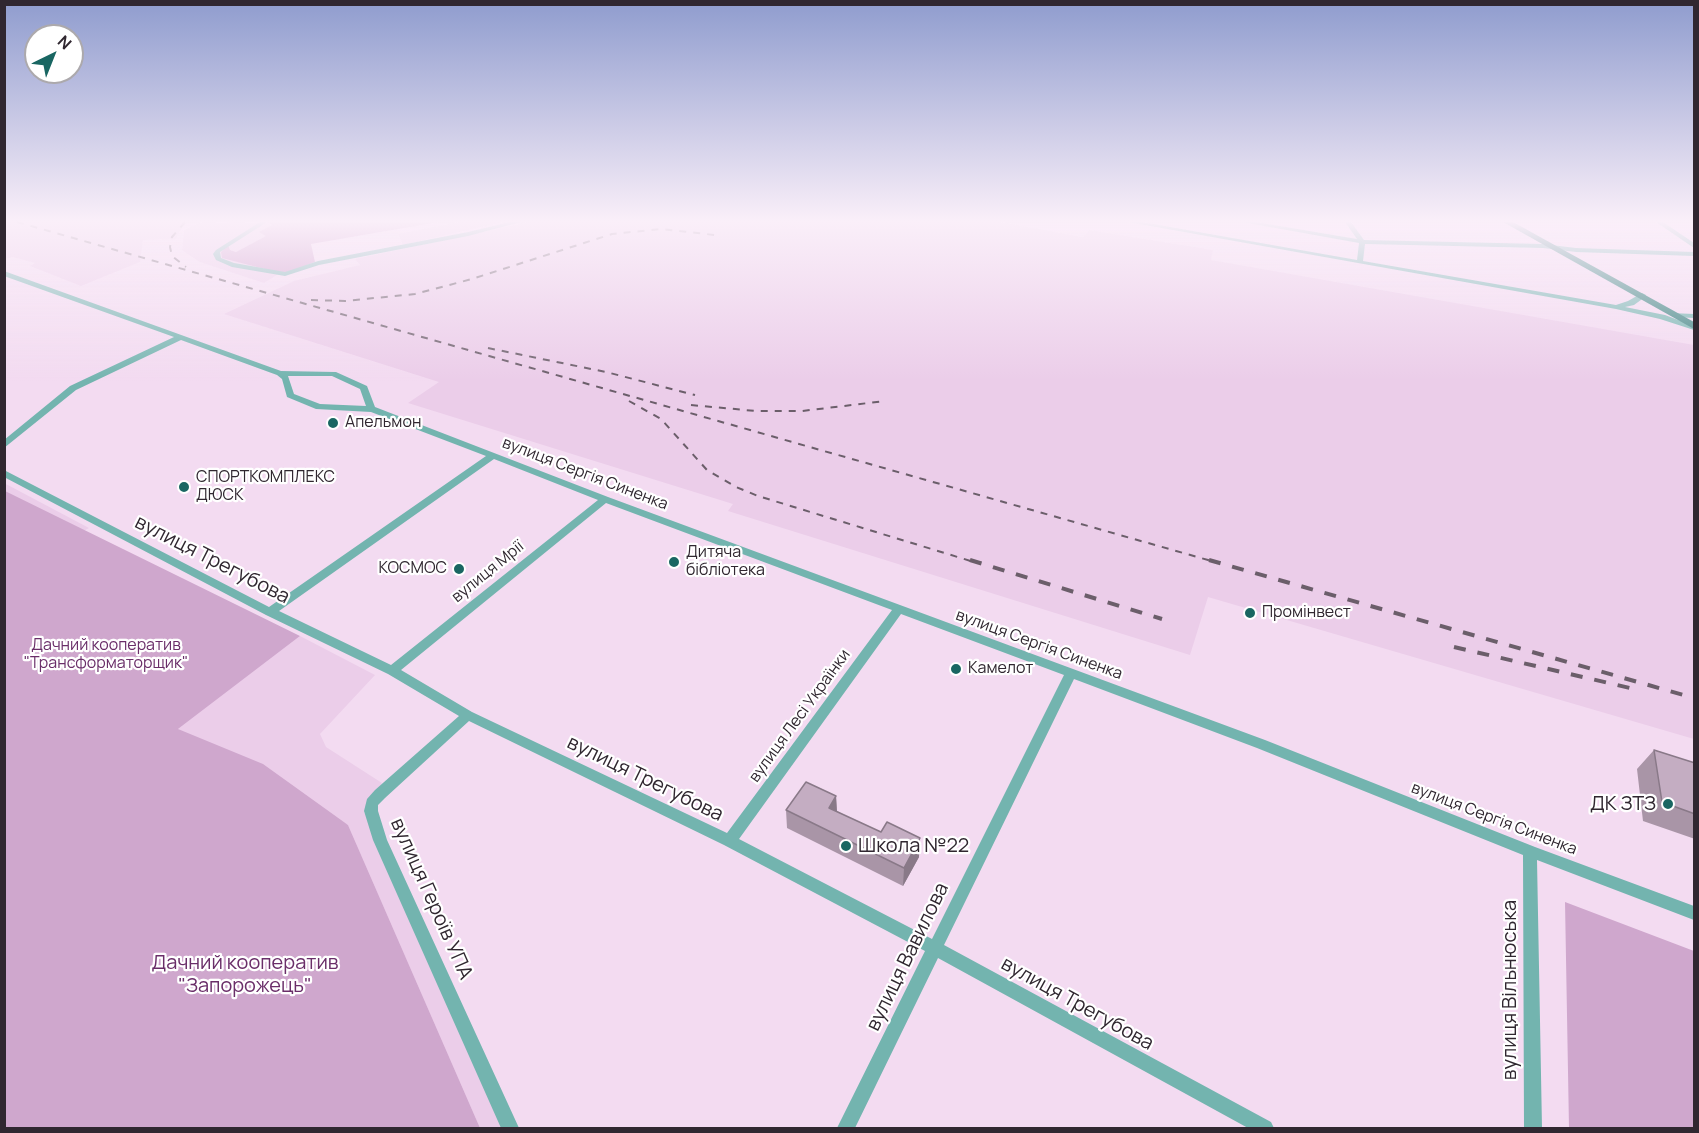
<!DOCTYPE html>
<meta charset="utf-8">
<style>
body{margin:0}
#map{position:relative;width:1699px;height:1133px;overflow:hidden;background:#f3dbf1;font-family:Manrope,sans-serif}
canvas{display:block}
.frame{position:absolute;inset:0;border:6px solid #302730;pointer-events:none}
.north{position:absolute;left:24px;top:24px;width:60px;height:60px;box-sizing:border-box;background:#fff;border:2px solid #aca9ac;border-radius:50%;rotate:43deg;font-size:16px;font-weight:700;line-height:24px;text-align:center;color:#302730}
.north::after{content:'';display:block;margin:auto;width:21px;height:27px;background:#196662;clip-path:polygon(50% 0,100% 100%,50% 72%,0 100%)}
</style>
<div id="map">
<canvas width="1699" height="1133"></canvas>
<div class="frame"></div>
<div class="north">N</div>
</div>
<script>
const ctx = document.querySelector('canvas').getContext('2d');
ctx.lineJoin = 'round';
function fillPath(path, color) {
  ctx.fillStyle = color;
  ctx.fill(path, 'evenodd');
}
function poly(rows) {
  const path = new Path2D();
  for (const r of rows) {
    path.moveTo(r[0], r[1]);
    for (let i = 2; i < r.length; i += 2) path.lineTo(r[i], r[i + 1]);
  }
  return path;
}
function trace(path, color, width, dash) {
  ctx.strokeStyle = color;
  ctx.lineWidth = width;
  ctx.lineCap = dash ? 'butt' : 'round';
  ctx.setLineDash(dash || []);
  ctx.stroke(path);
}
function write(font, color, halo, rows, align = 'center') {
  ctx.font = font + ' Manrope,sans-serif';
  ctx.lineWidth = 4.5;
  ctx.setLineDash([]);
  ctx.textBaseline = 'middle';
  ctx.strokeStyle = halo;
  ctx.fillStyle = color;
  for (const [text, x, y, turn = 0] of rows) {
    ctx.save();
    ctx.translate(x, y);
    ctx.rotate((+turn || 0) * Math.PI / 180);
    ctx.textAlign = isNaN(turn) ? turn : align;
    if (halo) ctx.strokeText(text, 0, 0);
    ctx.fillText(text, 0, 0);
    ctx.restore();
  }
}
fillPath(poly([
 [5,222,188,222,181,229,176,239,143,240,140,262,81,286,30,266,35,263,13,257,5,259],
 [202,222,271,223,267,236,236,252,230,250,228,246,222,257,280,273,264,283,200,262,189,255,182,250,184,230],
 [459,222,503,222,403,245,398,234],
 [529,222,1000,222,1083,237,1089,230,1213,250,1211,260,1694,345,1694,739,1208,597,1190,655,728,511,733,504,408,403,439,382,224,314,294,281,360,265,355,259],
 [4,483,89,528,76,535,5,496],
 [300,636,375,675,320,734,326,747,382,783,364,812,507,1128,480,1128,348,825,178,729]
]), '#ebcde9');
fillPath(poly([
 [5,491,300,636,178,729,263,764,348,825,480,1128,5,1128],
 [1565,902,1694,951,1694,1128,1569,1128]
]), '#cfa7cd');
fillPath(poly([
 [268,222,439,222,311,244,315,262,290,272,280,273,222,258,221,252,228,245,230,250,236,252,266,236,259,232,272,225]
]), '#cb99c8');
fillPath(poly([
 [260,222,267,222,220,252,221,258,234,263,285,272,318,261,468,232,510,222,521,222,468,236,319,265,285,276,232,267,216,260,213,254,216,250,260,222],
 [1128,222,1142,222,1357,260,1359,243,1242,222,1256,222,1357,239,1345,222,1351,222,1364,240,1543,244,1576,248,1694,252,1694,256,1576,252,1543,248,1365,244,1363,261,1616,305,1628,301,1642,293,1646,295,1645,297,1634,305,1625,307,1665,315,1694,326,1694,330,1660,319,1616,309,1128,222],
 [1656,222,1663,222,1694,243,1694,248,1656,222],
 [4,271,281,371,336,372,367,386,375,407,608,497,1265,740,1535,847,1694,906,1694,920,1537,860,1542,1128,1524,1128,1523,855,1257,748,1074,679,944,945,1271,1122,1274,1128,1248,1128,938,958,855,1128,837,1128,925,951,724,845,469,721,385,798,378,805,378,811,387,840,519,1128,501,1128,373,840,364,811,367,799,375,790,459,716,388,674,266,615,4,477,4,470,269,607,486,456,371,412,316,409,287,397,282,379,277,375,181,340,76,390,4,448,4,440,70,386,174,337,4,276,4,271],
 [288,376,332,376,360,389,366,406,320,404,294,394,288,376],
 [494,459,598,500,391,665,279,611,494,459],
 [606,503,892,610,727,833,472,712,401,670,606,503],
 [901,614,1064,675,932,939,739,839,901,614],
 [1671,313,1694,314,1694,318,1674,317,1670,315,1671,313]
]), '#73b4af');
fillPath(poly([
 [1503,222,1513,222,1694,322,1694,329,1503,222]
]), '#34807c');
trace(poly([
 [17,222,1215,562],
 [185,222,172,237,170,247,172,256,186,267],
 [311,300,345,301,415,294,472,279,612,234,661,229,715,235],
 [488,348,606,372,695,395],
 [629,401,661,419,707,470,736,487,758,496,974,562],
 [691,405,756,411,802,411,885,401]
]), '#6b5e6a', 2, [7, 7]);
trace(poly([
 [970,560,1162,619],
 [1209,560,1694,698],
 [1454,647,1630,688]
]), '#6b5e6a', 4, [12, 12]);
fillPath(poly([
 [1654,750,1695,763,1695,839,1643,821,1637,769],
 [836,796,837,811,919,857,903,886,787,828,786,810]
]), '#a995a7');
fillPath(poly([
 [836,796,837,814,829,808],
 [920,838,919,857,903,886,904,868]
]), '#897988');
const building = poly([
 [1654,750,1695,763,1695,814,1662,802,1654,750],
 [806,782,836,796,829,808,881,832,887,822,920,838,904,868,786,810,806,782]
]);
fillPath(building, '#c4adc2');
trace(building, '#897988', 1.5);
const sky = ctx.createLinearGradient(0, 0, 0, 381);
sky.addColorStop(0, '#8f9cce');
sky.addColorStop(0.58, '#faeff9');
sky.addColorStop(1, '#faeff900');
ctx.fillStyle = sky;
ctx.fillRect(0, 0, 1699, 381);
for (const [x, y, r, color] of [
 [333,423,6,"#196662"],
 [184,487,6,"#196662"],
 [674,562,6,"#196662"],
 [459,569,6,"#196662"],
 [1250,613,6,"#196662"],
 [956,669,6,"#196662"],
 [1668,804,6,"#196662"],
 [846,846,6,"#196662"]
]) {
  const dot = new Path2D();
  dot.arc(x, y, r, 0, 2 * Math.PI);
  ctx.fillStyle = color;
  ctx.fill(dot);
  trace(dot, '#fff', 2);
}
write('16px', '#302730', '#fff', [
 ["Апельмон",345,423],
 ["СПОРТКОМПЛЕКС",196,478],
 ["ДЮСК",196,496],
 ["Дитяча",686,553],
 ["бібліотека",686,571],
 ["КОСМОС",447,569,"right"],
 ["Промінвест",1262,613],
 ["Камелот",968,669]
], 'left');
write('16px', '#302730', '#fff', [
 ["вулиця Сергія Синенка",585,474,21],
 ["вулиця Мрії",488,572,-39],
 ["вулиця Сергія Синенка",1039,645,20],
 ["вулиця Лесі Українки",800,716,-54],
 ["вулиця Сергія Синенка",1494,819,21]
]);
write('16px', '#6a2e69', '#fff', [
 ["Дачний кооператив",106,646],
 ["\"Трансформаторщик\"",106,664]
]);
write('20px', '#302730', '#fff', [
 ["вулиця Трегубова",212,560,27],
 ["вулиця Трегубова",645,779,26],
 ["вулиця Героїв УПА",431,899,66],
 ["вулиця Вавилова",908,957,-64],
 ["вулиця Вільнюська",1510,990,-90],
 ["вулиця Трегубова",1077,1004,29]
]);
write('20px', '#302730', '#fff', [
 ["ДК ЗТЗ",1656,804],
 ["Школа №22",858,846,"left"]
], 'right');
write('20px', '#6a2e69', '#fff', [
 ["Дачний кооператив",245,963],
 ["\"Запорожець\"",245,986]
]);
</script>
